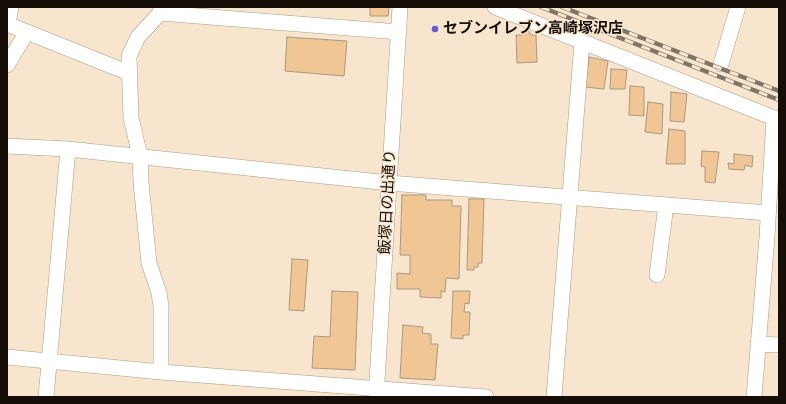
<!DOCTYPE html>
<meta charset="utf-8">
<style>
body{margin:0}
#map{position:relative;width:786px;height:404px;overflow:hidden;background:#f8e5ce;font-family:"Space Grotesk",sans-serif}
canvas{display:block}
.frame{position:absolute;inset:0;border:8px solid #160f08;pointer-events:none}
</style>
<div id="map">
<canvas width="786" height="404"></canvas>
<div class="frame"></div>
</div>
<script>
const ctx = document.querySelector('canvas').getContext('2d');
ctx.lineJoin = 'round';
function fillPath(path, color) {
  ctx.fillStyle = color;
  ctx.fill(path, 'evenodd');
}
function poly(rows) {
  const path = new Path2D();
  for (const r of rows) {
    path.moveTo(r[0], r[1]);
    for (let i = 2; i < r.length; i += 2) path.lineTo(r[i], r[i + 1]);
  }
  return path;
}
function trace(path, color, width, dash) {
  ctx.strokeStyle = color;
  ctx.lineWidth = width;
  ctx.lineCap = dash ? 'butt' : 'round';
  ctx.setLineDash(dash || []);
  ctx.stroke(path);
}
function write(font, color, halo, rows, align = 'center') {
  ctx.font = font + ' "Space Grotesk","Noto Sans JP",sans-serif';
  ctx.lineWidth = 3;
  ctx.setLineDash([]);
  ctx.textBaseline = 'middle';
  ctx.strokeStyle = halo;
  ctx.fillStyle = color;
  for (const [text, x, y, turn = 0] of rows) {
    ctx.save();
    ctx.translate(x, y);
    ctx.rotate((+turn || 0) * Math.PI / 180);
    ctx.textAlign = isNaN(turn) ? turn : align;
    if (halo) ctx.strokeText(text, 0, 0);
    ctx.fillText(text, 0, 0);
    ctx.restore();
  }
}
const building = poly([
 [370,7,389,7,388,16,370,16,370,7],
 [522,31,529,31,531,35,536,35,537,62,517,63,516,35,523,35,522,31],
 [287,37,347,41,344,76,285,71,287,37],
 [589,57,608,61,604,89,585,87,589,57],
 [611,69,627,70,625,89,610,89,611,69],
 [630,86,644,87,644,116,629,115,630,86],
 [671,92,687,94,684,122,670,121,671,92],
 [648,102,663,104,662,134,645,132,648,102],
 [669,129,685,131,685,164,666,164,669,129],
 [702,151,719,152,715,183,705,182,705,167,701,166,702,151],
 [734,154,753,156,752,167,745,165,744,170,729,169,728,163,734,164,734,154],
 [402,195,426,195,426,200,452,200,452,206,461,206,459,279,446,278,445,292,441,291,441,298,420,297,420,289,397,289,397,273,410,274,410,255,400,255,402,195],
 [469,199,484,199,482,263,478,263,478,267,474,267,474,270,467,270,469,199],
 [292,259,308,260,304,311,289,310,292,259],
 [332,291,358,292,355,370,312,368,314,336,330,337,332,291],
 [453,291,470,291,469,304,465,303,464,312,470,312,469,335,463,335,463,339,451,338,453,291],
 [403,325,423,327,422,333,431,334,431,344,438,344,435,380,400,378,403,325]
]);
fillPath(building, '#efc694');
trace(building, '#aa9883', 1);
const minor = poly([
 [495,7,779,120],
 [160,13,399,32],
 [7,24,129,73],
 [8,24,11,7],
 [721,64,738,7],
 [7,65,27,32],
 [7,146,68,149,389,183,768,213],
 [657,275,666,205],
 [758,344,779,345],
 [7,357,161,372,486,397],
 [161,372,161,306,159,293,149,263,141,183,140,156,131,118,129,56,138,37,160,13,161,7],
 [46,397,68,149],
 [376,397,400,7],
 [554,397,582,42],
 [754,397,767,237,774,118]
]);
trace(minor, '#ac9b85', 16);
trace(minor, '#fff', 15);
const rail = poly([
 [541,7,779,100],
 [562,7,779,91]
]);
trace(rail, '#807465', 4.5);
trace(rail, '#f8e5ce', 3, [9]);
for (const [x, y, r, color] of [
 [435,29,4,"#645ad3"]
]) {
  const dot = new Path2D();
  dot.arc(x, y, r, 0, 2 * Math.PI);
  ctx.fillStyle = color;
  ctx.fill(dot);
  trace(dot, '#f8e5ce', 1.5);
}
write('bold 15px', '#160f08', '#f8e5ce', [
 ["セブンイレブン高崎塚沢店",443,29]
], 'left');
write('15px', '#160f08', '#f8e5ce', [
 ["飯塚日の出通り",388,202,-87]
]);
</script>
